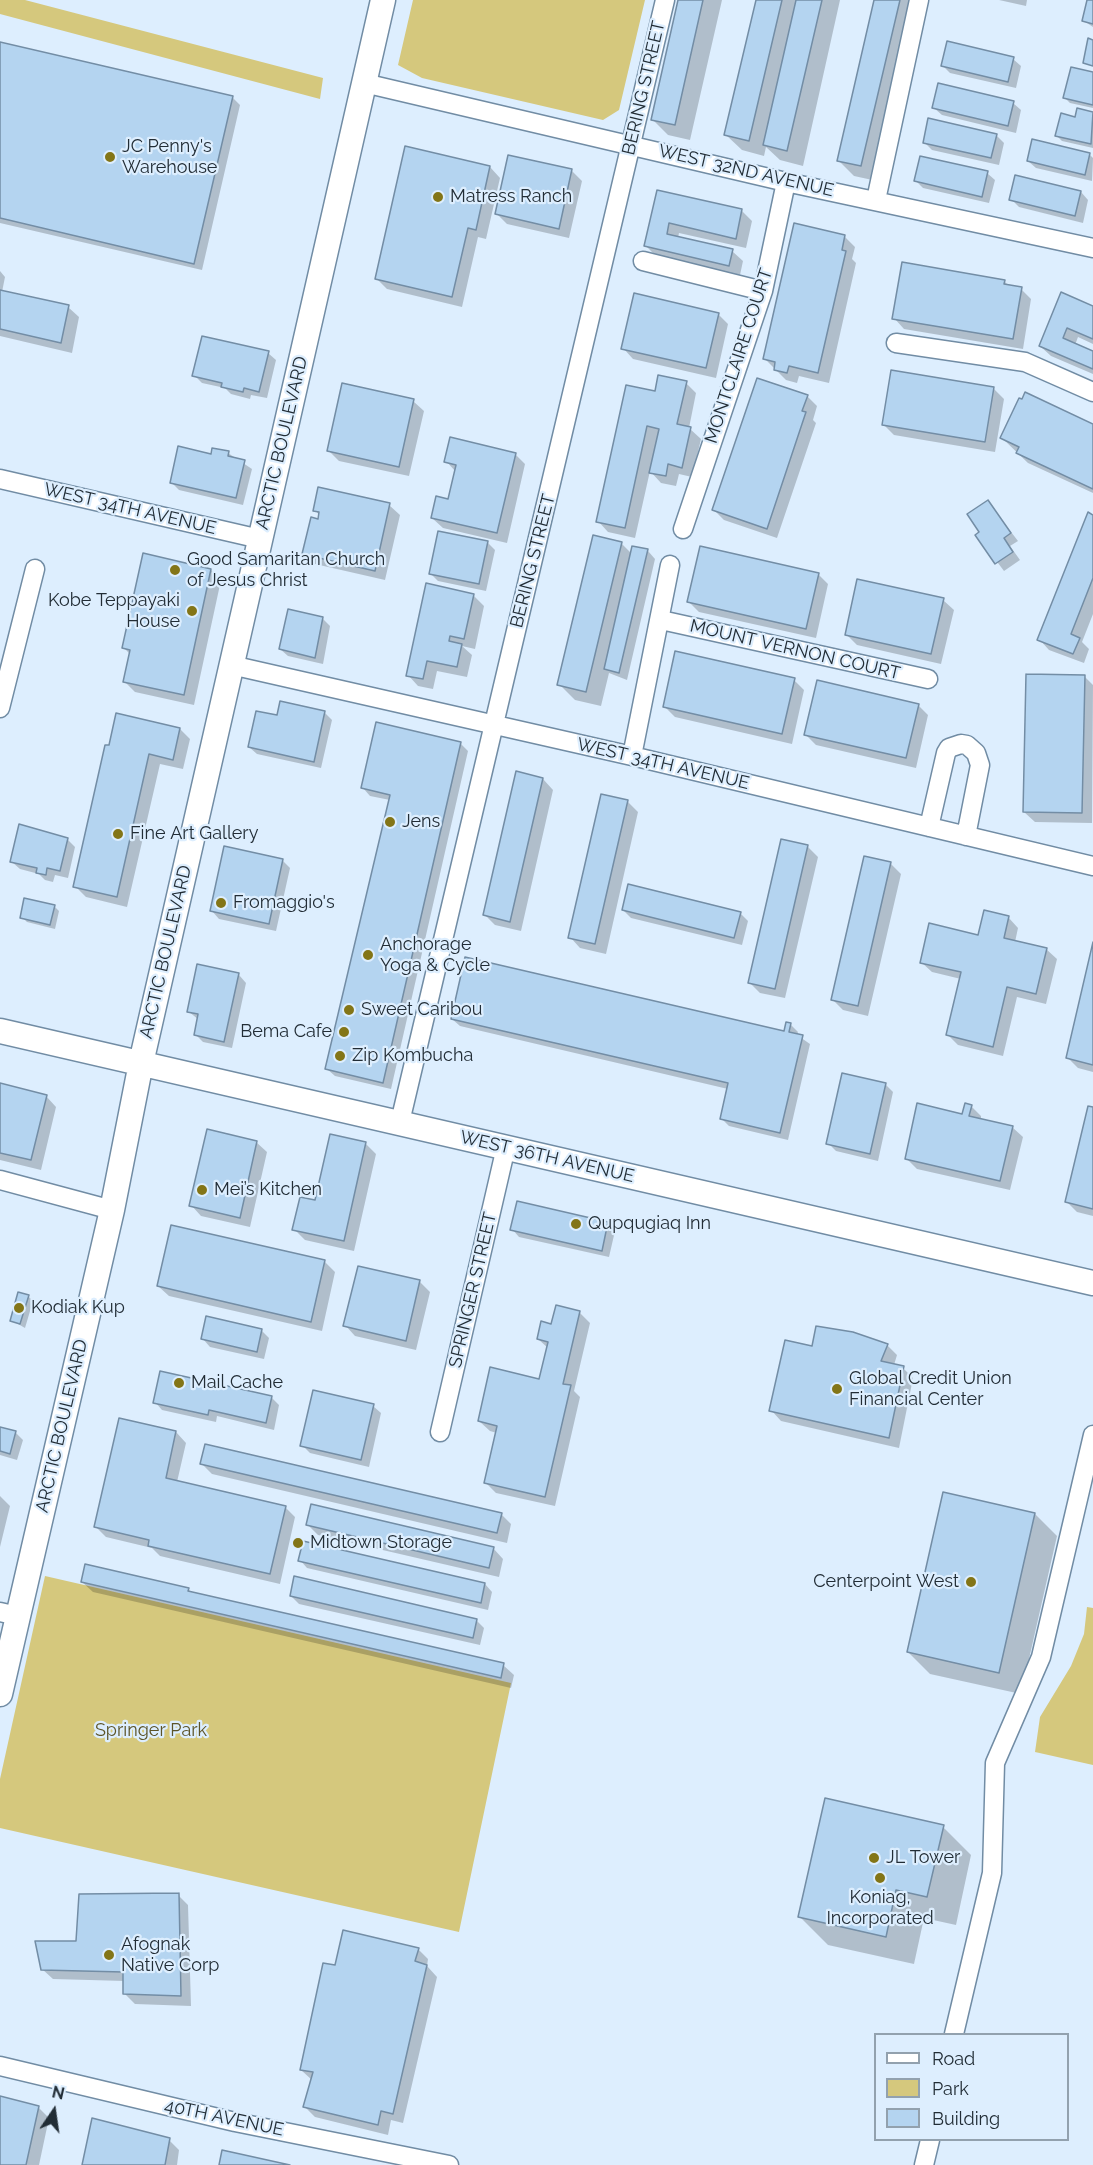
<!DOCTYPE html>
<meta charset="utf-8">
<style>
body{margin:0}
#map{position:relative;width:1093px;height:2165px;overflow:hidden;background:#ddeefe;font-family:Raleway,sans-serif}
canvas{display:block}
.legend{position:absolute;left:874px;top:2033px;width:195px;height:108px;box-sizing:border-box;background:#ddeefe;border:2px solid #92a1ae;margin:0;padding:8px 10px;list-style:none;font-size:18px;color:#222d36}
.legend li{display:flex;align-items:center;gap:12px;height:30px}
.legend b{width:30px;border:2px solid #92a1ae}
.north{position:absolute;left:24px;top:2081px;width:60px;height:60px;-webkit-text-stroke:4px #ddeefe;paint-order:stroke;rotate:13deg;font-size:16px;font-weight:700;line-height:24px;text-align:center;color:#222d36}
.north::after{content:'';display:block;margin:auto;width:21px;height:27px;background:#222d36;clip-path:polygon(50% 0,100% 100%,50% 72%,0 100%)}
</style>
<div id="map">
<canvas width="1093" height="2165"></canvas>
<ul class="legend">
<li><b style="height:8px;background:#fff"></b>Road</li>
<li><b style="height:16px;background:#d5c87d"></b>Park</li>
<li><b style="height:16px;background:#b4d4f0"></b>Building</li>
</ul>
<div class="north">N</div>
</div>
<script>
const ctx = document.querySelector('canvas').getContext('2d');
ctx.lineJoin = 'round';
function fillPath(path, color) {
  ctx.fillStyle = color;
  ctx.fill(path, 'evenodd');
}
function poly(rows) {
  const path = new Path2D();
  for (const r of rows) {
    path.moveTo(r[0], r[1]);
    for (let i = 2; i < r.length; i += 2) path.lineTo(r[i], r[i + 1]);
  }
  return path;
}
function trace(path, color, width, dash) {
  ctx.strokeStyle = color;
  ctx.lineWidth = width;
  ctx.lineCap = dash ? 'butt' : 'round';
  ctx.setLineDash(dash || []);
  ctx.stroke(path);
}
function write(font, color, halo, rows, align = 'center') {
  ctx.font = font + ' Raleway,sans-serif';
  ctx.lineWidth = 4.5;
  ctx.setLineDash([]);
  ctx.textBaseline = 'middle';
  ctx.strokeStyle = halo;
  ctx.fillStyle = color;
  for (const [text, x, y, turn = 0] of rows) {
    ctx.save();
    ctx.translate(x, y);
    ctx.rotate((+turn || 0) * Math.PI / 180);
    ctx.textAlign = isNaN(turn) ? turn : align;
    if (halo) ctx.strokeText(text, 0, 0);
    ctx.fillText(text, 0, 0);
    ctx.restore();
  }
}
fillPath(poly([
 [0,0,25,0,323,78,320,99,0,14],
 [413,0,645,0,619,110,603,120,422,78,398,65],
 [45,1576,511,1683,459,1932,0,1828,0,1779],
 [1087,1607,1093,1608,1093,1765,1035,1752,1040,1717,1071,1666,1084,1634]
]), '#d5c87d');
fillPath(poly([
 [679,0,722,0,690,140,668,135,652,119],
 [758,0,840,0,803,166,780,160,766,147,764,156,742,150,726,135],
 [876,0,919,0,877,181,854,176,838,160],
 [999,0,1027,0,1026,6],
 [1089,0,1093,0,1093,27,1084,21],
 [0,43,233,98,240,105,202,270,0,223],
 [1013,59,1021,66,1016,88,950,73,942,65],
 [1093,74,1093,108,1070,103,1065,98],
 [1013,103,1021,110,1016,133,942,115,934,108],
 [1078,110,1093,114,1093,148,1062,141,1057,136,1076,118],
 [996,135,1004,143,999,165,932,150,924,142],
 [407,148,490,167,500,178,486,239,478,237,462,307,387,289,376,278],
 [1089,154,1093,158,1092,181,1036,168,1028,161],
 [572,171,582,181,569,238,507,224,497,214],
 [987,173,995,180,989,203,923,188,915,180],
 [658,192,742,211,752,221,746,248,679,233,678,238,732,251,743,261,740,275,656,256,646,246],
 [1081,192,1088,200,1083,223,1019,207,1011,199],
 [845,237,855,247,852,259,856,263,829,383,799,376,797,383,786,380,765,359],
 [0,271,5,277,2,292,68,307,79,317,72,353,0,336],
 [1004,281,1010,287,1021,289,1031,299,1023,349,904,329,894,318],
 [1093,307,1093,344,1078,337,1075,345,1093,352,1093,374,1051,356,1040,346],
 [718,314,728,324,716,378,633,359,623,348],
 [268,353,276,360,267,398,251,395,250,399,231,394,225,388,202,383,194,375],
 [686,383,696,393,689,428,701,439,692,477,679,474,676,486,661,483,650,471,635,538,608,532,598,521,656,393],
 [994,389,1004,399,995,452,894,435,884,425],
 [807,396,817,406,813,420,816,423,777,538,724,520,714,510],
 [413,401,424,411,409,476,339,461,328,450],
 [1093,426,1093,493,1028,463,1002,438],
 [228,453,252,469,243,505,179,490,171,482,212,456],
 [515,454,525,464,507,543,443,528,432,518,449,501,456,472,446,461],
 [988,502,1018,541,1010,546,1020,560,1004,571,977,535,981,532],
 [389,505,400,515,385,580,315,564,304,554,319,520,320,516,315,510],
 [1093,516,1093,614,1082,642,1089,649,1084,663,1049,650,1039,639],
 [487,542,495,550,486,591,438,581,431,574],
 [621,543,632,554,648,551,655,559,627,680,609,673,601,706,575,700,559,684],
 [211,570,221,580,194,705,135,692,124,681,130,654,123,647],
 [818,574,828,584,816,638,699,612,689,602],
 [473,595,484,606,475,649,462,646,472,655,467,677,437,671,433,689,418,686,408,675],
 [943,600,954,610,941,664,857,645,846,634],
 [322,618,330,626,323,664,288,656,280,649],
 [1084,676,1093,685,1092,823,1035,822,1024,812],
 [794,680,804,690,792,744,675,717,664,706],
 [918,705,928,715,916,768,816,745,806,735],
 [324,712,332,720,321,768,257,754,249,747,278,717],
 [378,724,461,744,468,751,391,1089,335,1076,327,1069,390,800,370,796,363,788],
 [180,729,190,739,183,769,160,764,127,907,86,897,75,886,110,747],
 [543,779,553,790,521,931,495,925,485,915],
 [628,802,638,812,606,954,580,948,570,937],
 [67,839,75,847,68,878,55,875,53,882,45,880,39,874,20,869,12,862],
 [807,846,818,857,785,998,760,993,749,982],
 [282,860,290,868,276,931,219,919,212,911],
 [890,863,901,874,868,1016,843,1010,832,999],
 [54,906,59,911,55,929,27,922,22,917],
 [623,910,740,913,748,921,742,945,631,918],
 [1008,917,1018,928,1015,942,1046,949,1057,959,1046,1004,1017,997,1003,1056,958,1045,948,1035,961,979,932,972,921,962,979,937],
 [1093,949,1093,1072,1078,1068,1068,1058],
 [198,966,239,975,246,983,232,1048,203,1042,195,1034,199,1020,188,1011],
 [452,1019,785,1032,790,1024,798,1032,797,1035,810,1044,788,1140,729,1126,722,1119,728,1089,460,1026],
 [885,1084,893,1092,878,1161,836,1151,828,1143],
 [0,1085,46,1096,56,1107,41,1170,0,1160],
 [971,1106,981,1116,981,1120,1012,1127,1023,1137,1010,1190,917,1169,906,1158,963,1115],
 [1093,1109,1093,1216,1077,1212,1067,1202],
 [256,1142,267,1152,250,1227,201,1216,191,1205],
 [365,1143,376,1154,354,1251,305,1240,294,1229],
 [607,1223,615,1231,609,1257,519,1237,512,1229],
 [172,1227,325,1262,335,1272,322,1331,169,1296,158,1286],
 [359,1267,420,1282,430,1292,416,1350,355,1336,345,1325],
 [28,1296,33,1301,25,1328,11,1320],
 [579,1312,590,1323,574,1391,580,1397,555,1506,496,1493,485,1482,497,1433,490,1431,479,1421,540,1381,548,1348,538,1339,553,1325],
 [261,1330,269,1338,264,1359,210,1347,203,1339],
 [887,1345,897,1355,894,1365,903,1368,913,1378,899,1448,781,1421,771,1410,813,1348],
 [272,1398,279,1405,274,1430,217,1416,216,1422,162,1410,155,1402],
 [373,1406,381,1413,369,1467,310,1453,302,1445],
 [0,1428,16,1433,23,1440,17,1460,0,1455],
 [176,1432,186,1443,177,1482,285,1507,295,1517,280,1584,160,1556,152,1548,106,1537,96,1527],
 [202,1464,501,1514,511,1524,507,1543,212,1474],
 [0,1496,10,1506,0,1547],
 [1035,1514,1057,1536,1021,1694,930,1674,908,1652],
 [308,1525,493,1548,503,1559,499,1577,318,1535],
 [300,1560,485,1584,492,1592,488,1610,307,1568],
 [82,1582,188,1589,192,1593,503,1665,514,1675,511,1688,93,1592],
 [291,1596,476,1620,484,1628,480,1645,299,1604],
 [943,1827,971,1855,956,1925,924,1918,914,1964,828,1945,800,1917],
 [178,1895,188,1905,191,2006,135,2004,125,1994,125,1981,53,1979,42,1969,78,1942],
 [418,1949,428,1959,427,1966,437,1977,403,2123,391,2120,388,2135,315,2117,305,2107,312,2080,301,2070,336,1966],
 [0,2098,38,2107,49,2118,39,2165,0,2165],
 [169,2140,179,2150,177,2165,84,2165]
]), '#0003');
const building = poly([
 [678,0,703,0,675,125,651,120,678,0],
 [756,0,782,0,749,141,724,135,756,0],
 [796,0,822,0,787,151,763,145,796,0],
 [874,0,900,0,861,166,837,161,874,0],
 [1087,0,1093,0,1093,24,1082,21,1087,0],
 [1088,38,1093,40,1093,66,1083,63,1088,38],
 [947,41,1014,57,1008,82,941,66,947,41],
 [0,42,233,96,194,264,0,218,0,42],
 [1071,67,1093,72,1093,105,1063,98,1071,67],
 [938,83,1014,101,1008,126,932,108,938,83],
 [1077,108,1093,112,1091,144,1055,136,1061,113,1075,117,1077,108],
 [928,118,997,134,991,158,923,143,928,118],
 [1032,139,1090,153,1085,175,1027,161,1032,139],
 [405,146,490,166,476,230,468,228,452,297,375,279,405,146],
 [508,155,572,169,559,229,495,214,508,155],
 [920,156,988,171,982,197,914,181,920,156],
 [1015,175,1081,191,1075,216,1009,200,1015,175],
 [657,190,742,209,736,239,669,223,667,234,733,249,729,266,644,246,657,190],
 [794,223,845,235,842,250,846,251,818,373,789,366,787,373,774,370,775,362,763,359,794,223],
 [902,262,1005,280,1004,284,1022,287,1013,339,892,319,902,262],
 [0,290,69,305,61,343,0,329,0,290],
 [1061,292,1093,306,1093,339,1067,328,1063,338,1093,351,1093,369,1039,346,1061,292],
 [634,293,719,313,706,368,621,349,634,293],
 [202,336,269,351,259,392,244,388,243,392,221,387,222,383,192,376,202,336],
 [891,370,994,387,985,442,882,425,891,370],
 [658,375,687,381,677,424,691,427,682,468,668,464,666,476,649,473,659,429,647,426,625,528,596,522,626,385,655,391,658,375],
 [757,378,808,395,802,411,806,412,767,529,712,510,757,378],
 [342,383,414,399,399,467,327,451,342,383],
 [1025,392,1093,424,1093,489,1016,453,1019,447,1000,438,1019,398,1022,399,1025,392],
 [450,437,516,453,497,533,431,518,436,496,448,499,456,465,444,462,450,437],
 [178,446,211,454,212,448,229,451,228,456,245,460,236,498,170,483,178,446],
 [318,487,390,503,375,571,302,554,311,517,318,519,319,512,313,511,318,487],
 [988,500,1011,533,1004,538,1013,552,995,564,975,535,979,532,967,514,988,500],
 [1088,512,1093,515,1093,578,1071,634,1080,638,1073,654,1037,640,1088,512],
 [438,531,488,541,479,584,429,574,438,531],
 [593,535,622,542,586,692,557,685,593,535],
 [632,546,648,549,619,673,604,669,632,546],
 [700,546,819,573,806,629,687,602,700,546],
 [143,553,211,569,184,695,123,682,130,650,122,648,143,553],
 [857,579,944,598,931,654,845,635,857,579],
 [426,583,474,594,464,639,450,636,449,641,462,644,457,667,427,661,423,679,406,676,426,583],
 [288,609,323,617,315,658,279,649,288,609],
 [675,651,795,678,782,734,663,707,675,651],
 [1026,674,1085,675,1082,813,1023,812,1026,674],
 [817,680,919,704,906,758,804,735,817,680],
 [280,701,325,711,314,762,248,747,256,711,277,715,280,701],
 [116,713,180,728,173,760,149,754,117,897,73,887,105,745,109,745,116,713],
 [376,722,461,742,383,1083,325,1069,390,795,361,788,376,722],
 [516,771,543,778,510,922,483,915,516,771],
 [601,794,628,800,595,944,568,938,601,794],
 [19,824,68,838,60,871,47,868,46,875,36,873,37,868,10,862,19,824],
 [781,839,808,845,775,989,748,983,781,839],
 [224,846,283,859,269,924,210,911,224,846],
 [864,856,891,862,858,1006,831,1000,864,856],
 [628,884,741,912,734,938,622,910,628,884],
 [24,898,55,905,50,925,20,918,24,898],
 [984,910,1009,916,1004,938,1047,948,1036,994,1007,987,993,1047,946,1035,961,972,920,963,929,923,978,935,984,910],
 [1093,942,1093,1065,1066,1058,1093,942],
 [465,957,784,1031,786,1022,791,1023,789,1032,803,1035,780,1133,720,1119,728,1083,451,1019,465,957],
 [197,964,239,973,224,1042,194,1035,198,1014,187,1012,197,964],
 [842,1073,886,1083,870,1154,826,1144,842,1073],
 [0,1083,47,1095,31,1160,0,1153,0,1083],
 [917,1103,962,1114,965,1103,972,1105,969,1116,1013,1126,1000,1181,905,1159,917,1103],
 [1088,1106,1093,1107,1093,1209,1065,1202,1088,1106],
 [207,1129,257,1141,240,1218,189,1206,207,1129],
 [330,1134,366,1142,344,1241,292,1230,300,1197,315,1200,330,1134],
 [517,1201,608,1222,602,1251,510,1230,517,1201],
 [171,1225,325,1260,311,1322,157,1286,171,1225],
 [358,1266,420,1280,406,1341,343,1326,358,1266],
 [18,1292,29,1295,20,1324,10,1321,18,1292],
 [556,1305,580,1311,563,1384,571,1385,545,1497,484,1483,497,1426,478,1421,490,1367,539,1379,548,1342,537,1339,541,1321,551,1324,556,1305],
 [206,1316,262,1329,257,1352,201,1339,206,1316],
 [816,1326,853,1332,888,1344,881,1361,904,1366,889,1438,769,1411,785,1340,812,1346,816,1326],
 [160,1371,272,1396,266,1423,209,1410,208,1415,153,1403,160,1371],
 [313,1390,374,1404,361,1460,300,1446,313,1390],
 [119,1418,176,1431,166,1478,286,1506,270,1574,148,1546,149,1540,94,1527,119,1418],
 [0,1427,16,1431,10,1454,0,1451,0,1427],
 [205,1444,502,1513,497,1533,200,1464,205,1444],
 [943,1492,1035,1513,999,1673,907,1652,943,1492],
 [311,1504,494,1547,489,1568,306,1525,311,1504],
 [303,1541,485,1583,481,1603,298,1561,303,1541],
 [85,1564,189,1588,188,1591,504,1663,501,1678,81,1582,85,1564],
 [294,1576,477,1619,473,1638,290,1596,294,1576],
 [825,1798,944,1825,927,1897,896,1890,886,1937,798,1917,825,1798],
 [179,1893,181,1996,123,1994,123,1972,41,1970,35,1941,76,1941,79,1894,179,1893],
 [343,1930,419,1948,415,1961,427,1965,393,2114,381,2111,378,2125,303,2107,313,2072,300,2070,323,1963,335,1965,343,1930],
 [0,2096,39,2106,26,2165,0,2165,0,2096],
 [92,2118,170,2138,165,2165,82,2165,92,2118],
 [222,2150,290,2165,219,2165,222,2150]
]);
fillPath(building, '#b4d4f0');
trace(building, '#738da5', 1.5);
const minor = poly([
 [364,83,786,182,1093,248],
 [876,200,919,0],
 [643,261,763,291],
 [896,343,1025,362,1093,392],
 [0,479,260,539],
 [683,529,763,291,786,182],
 [661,620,928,679],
 [231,665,632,756,1093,866],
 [0,708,35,569],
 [632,756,670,565],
 [929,827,946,753,949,748,961,744,967,745,976,753,980,765,966,836],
 [400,1122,665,0],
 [0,1180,112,1210],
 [440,1432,506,1147],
 [0,1612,18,1616],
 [954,2034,992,1873,995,1763,1041,1657,1093,1435],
 [0,2066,235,2122,449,2165],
 [924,2165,930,2140]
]);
const major = poly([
 [0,1031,1093,1283],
 [0,1694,112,1210,141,1063,383,0]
]);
trace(minor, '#718ca4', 21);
trace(major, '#718ca4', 27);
trace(minor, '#fff', 18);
trace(major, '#fff', 24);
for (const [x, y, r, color] of [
 [110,157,6,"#837517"],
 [438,197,6,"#837517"],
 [175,570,6,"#837517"],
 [192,611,6,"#837517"],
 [390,822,6,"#837517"],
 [118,834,6,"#837517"],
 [221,903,6,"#837517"],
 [368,955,6,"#837517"],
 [349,1010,6,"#837517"],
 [344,1032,6,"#837517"],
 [340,1056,6,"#837517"],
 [202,1190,6,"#837517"],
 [576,1224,6,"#837517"],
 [19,1308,6,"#837517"],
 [179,1383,6,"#837517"],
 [837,1389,6,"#837517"],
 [298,1543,6,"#837517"],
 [971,1582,6,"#837517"],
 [874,1858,6,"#837517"],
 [880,1878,6,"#837517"],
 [109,1955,6,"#837517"]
]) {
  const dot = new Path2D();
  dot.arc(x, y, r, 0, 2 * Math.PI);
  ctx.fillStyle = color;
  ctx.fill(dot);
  trace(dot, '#ddeefe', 2);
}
write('18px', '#222d36', '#ddeefe', [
 ["BERING STREET",644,88,-77],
 ["WEST 32ND AVENUE",746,171,13],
 ["MONTCLAIRE COURT",739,356,-72],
 ["ARCTIC BOULEVARD",282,443,-77],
 ["WEST 34TH AVENUE",130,509,13],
 ["BERING STREET",533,561,-76],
 ["MOUNT VERNON COURT",795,650,13],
 ["WEST 34TH AVENUE",663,764,13],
 ["ARCTIC BOULEVARD",166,952,-77],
 ["WEST 36TH AVENUE",547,1157,13],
 ["SPRINGER STREET",473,1290,-77],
 ["ARCTIC BOULEVARD",62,1426,-77],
 ["40TH AVENUE",224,2118,12]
]);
write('18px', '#222d36', '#ddeefe', [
 ["JC Penny's",122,147],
 ["Warehouse",122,168],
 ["Matress Ranch",450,197],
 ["Good Samaritan Church",187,560],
 ["of Jesus Christ",187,581],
 ["Kobe Teppayaki",180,601,"right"],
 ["House",180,622,"right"],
 ["Jens",402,822],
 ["Fine Art Gallery",130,834],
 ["Fromaggio's",233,903],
 ["Anchorage",380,945],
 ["Yoga & Cycle",380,966],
 ["Sweet Caribou",361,1010],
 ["Bema Cafe",332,1032,"right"],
 ["Zip Kombucha",352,1056],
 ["Mei’s Kitchen",214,1190],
 ["Qupqugiaq Inn",588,1224],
 ["Kodiak Kup",31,1308],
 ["Global Credit Union",849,1379],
 ["Financial Center",849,1400],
 ["Mail Cache",191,1383],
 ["Midtown Storage",310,1543],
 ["Centerpoint West",959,1582,"right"],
 ["JL Tower",886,1858],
 ["Koniag,",880,1898,"center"],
 ["Incorporated",880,1919,"center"],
 ["Afognak",121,1945],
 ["Native Corp",121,1966]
], 'left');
write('18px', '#5c5428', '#ddeefe', [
 ["Springer Park",151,1731]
]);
</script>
